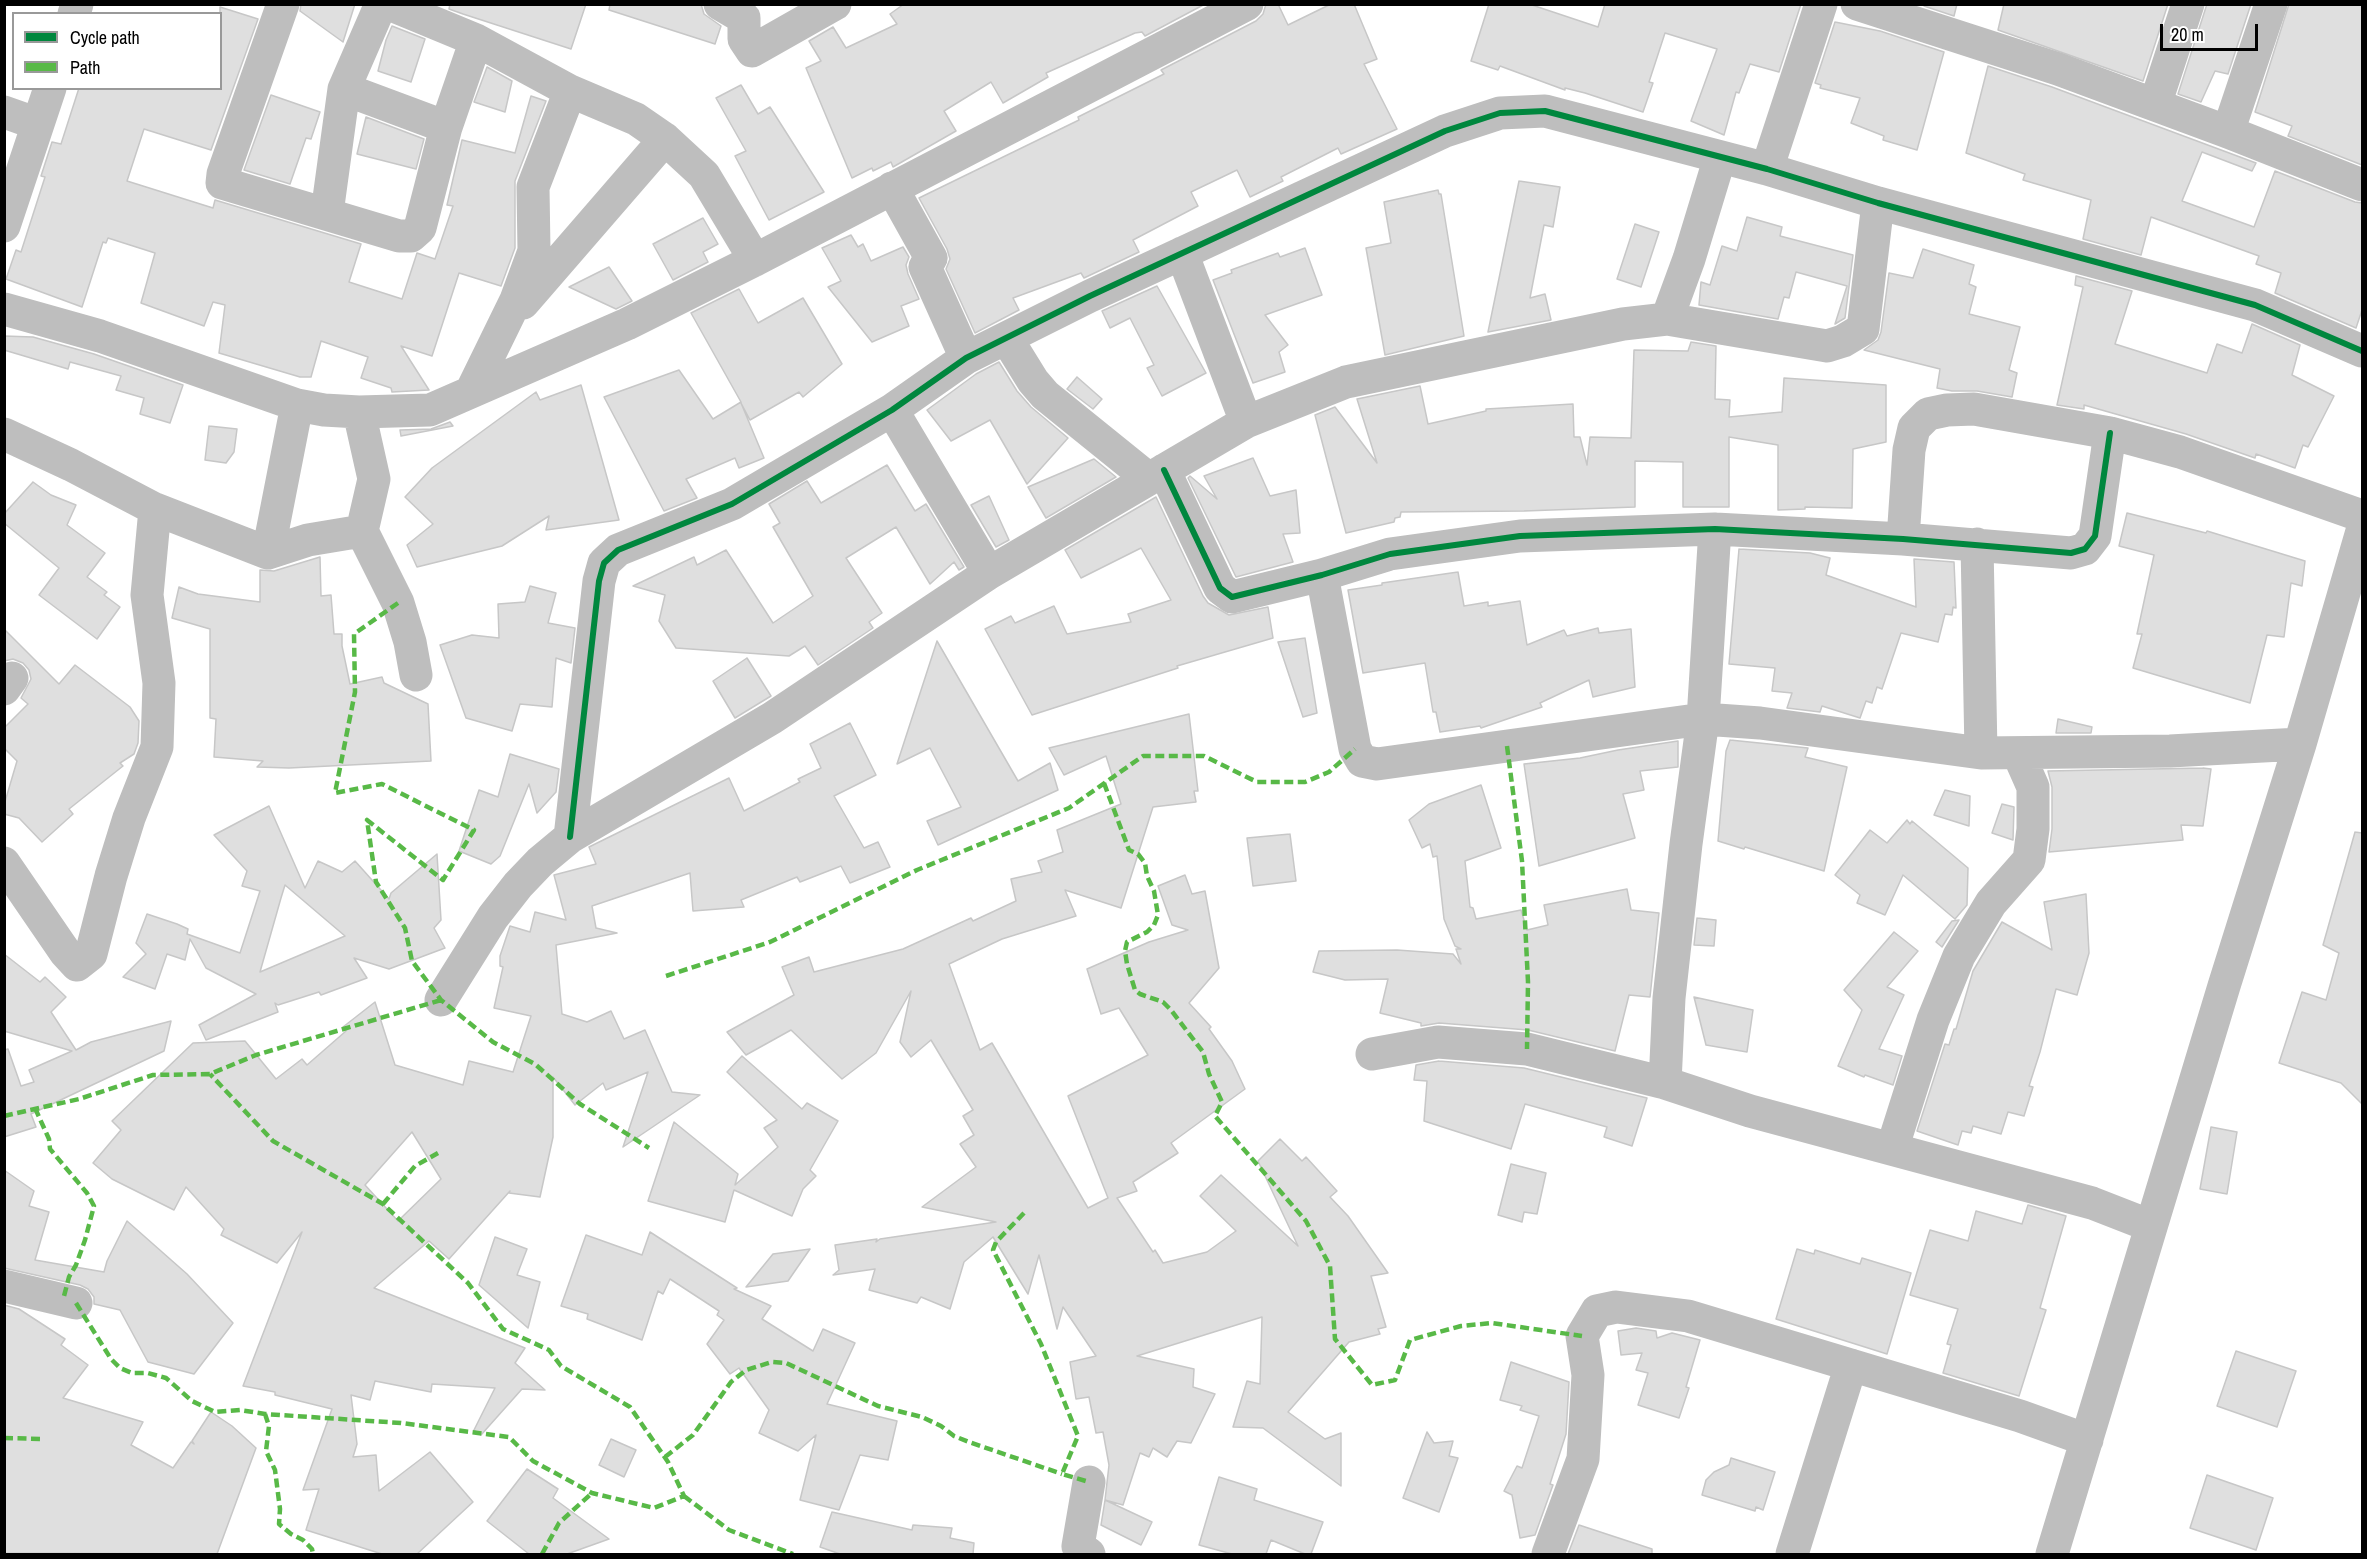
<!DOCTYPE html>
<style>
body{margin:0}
#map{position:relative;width:2367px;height:1559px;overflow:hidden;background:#fff;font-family:"Archivo Narrow",sans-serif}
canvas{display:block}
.frame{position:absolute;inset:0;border:6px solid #000;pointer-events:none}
.legend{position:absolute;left:12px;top:12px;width:210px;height:78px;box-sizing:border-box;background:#fff;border:2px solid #999;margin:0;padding:8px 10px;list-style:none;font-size:18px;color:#000}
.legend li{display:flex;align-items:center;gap:12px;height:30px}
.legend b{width:30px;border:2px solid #999}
.scale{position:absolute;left:2160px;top:24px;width:98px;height:27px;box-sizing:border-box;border:3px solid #000;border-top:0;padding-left:8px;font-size:18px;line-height:21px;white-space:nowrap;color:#000;-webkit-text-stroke:4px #fff;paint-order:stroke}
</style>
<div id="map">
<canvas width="2367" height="1559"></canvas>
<div class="frame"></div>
<ul class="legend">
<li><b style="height:8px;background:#00873e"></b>Cycle path</li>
<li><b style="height:8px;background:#58b947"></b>Path</li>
</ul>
<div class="scale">20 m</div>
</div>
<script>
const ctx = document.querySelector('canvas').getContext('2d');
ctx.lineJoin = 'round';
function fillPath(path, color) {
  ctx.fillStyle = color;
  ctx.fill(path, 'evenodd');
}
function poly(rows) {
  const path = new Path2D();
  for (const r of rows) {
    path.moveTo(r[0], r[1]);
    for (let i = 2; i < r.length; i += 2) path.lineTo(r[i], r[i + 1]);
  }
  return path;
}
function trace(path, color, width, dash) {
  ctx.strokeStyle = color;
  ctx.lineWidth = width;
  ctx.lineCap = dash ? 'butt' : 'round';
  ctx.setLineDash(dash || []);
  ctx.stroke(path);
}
const building = poly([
 [301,4,355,4,343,42,300,11,301,4],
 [450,4,586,4,571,49,463,14,449,9,450,4],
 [610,4,701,4,704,14,721,26,715,44,609,10,610,4],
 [904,4,1205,4,1145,36,1142,32,1135,33,1046,73,1048,77,1003,103,991,82,944,111,956,131,893,167,891,162,873,171,872,168,852,178,806,68,821,61,809,41,833,27,846,48,897,24,890,14,904,4],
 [1266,4,1278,4,1288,25,1331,4,1354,4,1377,59,1364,64,1397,129,1341,154,1338,148,1281,177,1283,181,1250,197,1237,170,1191,192,1198,206,1133,240,1139,252,1084,278,1081,273,1013,298,1019,310,975,333,946,269,950,259,947,249,919,198,1079,120,1078,117,1164,74,1161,70,1256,21,1263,14,1266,4],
 [1489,4,1529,4,1598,27,1605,4,1801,4,1779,72,1750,64,1739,93,1736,92,1724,135,1691,121,1717,49,1665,33,1649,82,1653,83,1643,112,1585,93,1565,88,1565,90,1500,66,1498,70,1471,61,1489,4],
 [1925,4,1957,4,1954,16,1924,6,1925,4],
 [2004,4,2168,4,2143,81,1998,30,2004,4],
 [2207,4,2251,4,2228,74,2215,71,2201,102,2178,94,2207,4],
 [2289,4,2362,4,2362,165,2288,136,2292,126,2255,112,2289,4],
 [220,7,258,19,211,150,144,129,127,181,213,208,215,200,361,244,349,282,402,299,417,253,435,259,453,206,447,205,462,140,515,153,531,96,546,101,515,181,515,248,501,286,459,273,432,356,401,346,429,390,392,392,391,388,361,378,368,357,321,341,311,377,300,377,219,353,225,305,213,302,204,326,141,303,155,253,108,238,106,243,103,242,82,307,6,279,16,250,21,252,45,177,41,176,52,142,61,144,79,88,220,88,220,7],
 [1835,22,1880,31,1944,52,1917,150,1883,140,1884,136,1851,123,1860,98,1820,88,1821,85,1815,83,1835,22],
 [392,26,425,39,411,82,378,71,386,40,392,26],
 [1988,66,2052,87,2256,163,2252,171,2202,152,2182,201,2254,227,2275,171,2355,202,2362,203,2362,310,2356,328,2275,293,2281,273,2256,264,2259,256,2151,217,2141,255,2083,239,2091,200,2023,180,2025,174,1966,153,1988,66],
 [487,67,512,81,505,112,474,102,487,67],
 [741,85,758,114,770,107,824,192,769,220,735,156,746,151,716,98,741,85],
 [271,95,320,112,311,139,306,138,290,184,244,170,271,95],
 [366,117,424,139,416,169,357,154,366,117],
 [1519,181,1560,187,1553,227,1544,225,1530,298,1545,294,1551,320,1488,332,1519,181],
 [1438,190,1439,194,1441,194,1464,336,1385,355,1366,248,1391,243,1384,202,1438,190],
 [1747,217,1782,227,1780,236,1853,255,1845,318,1835,324,1847,286,1796,272,1789,298,1784,297,1778,319,1699,305,1701,282,1710,285,1722,246,1737,251,1747,217],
 [703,218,718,244,703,252,708,262,673,280,653,244,703,218],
 [1635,224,1659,232,1641,287,1617,279,1635,224],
 [851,235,858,247,863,244,871,261,903,247,909,257,906,265,908,274,919,299,901,306,909,326,872,342,828,287,841,281,822,248,851,235],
 [1305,248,1322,295,1265,315,1288,345,1279,352,1285,372,1253,383,1213,280,1232,273,1231,270,1278,253,1280,257,1305,248],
 [1923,249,1974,265,1969,284,1976,287,1969,314,2020,327,2009,370,2017,373,2012,397,1977,391,1952,391,1937,388,1940,369,1864,350,1878,340,1881,332,1889,273,1913,278,1923,249],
 [609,267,632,301,616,309,569,287,609,267],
 [2076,276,2132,291,2115,344,2207,373,2217,344,2242,353,2252,324,2300,345,2292,375,2334,396,2308,447,2303,445,2295,468,2256,454,2255,458,2186,434,2084,405,2084,409,2057,405,2083,287,2075,285,2076,276],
 [1157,286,1206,373,1162,396,1147,368,1154,365,1130,318,1110,328,1102,311,1157,286],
 [739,289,758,323,803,298,842,364,803,397,799,392,750,420,741,403,764,458,739,468,735,458,686,479,697,498,664,511,604,397,679,370,713,419,741,402,691,313,739,289],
 [4,336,33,337,94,354,183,385,170,423,140,414,144,398,116,390,121,376,70,362,68,369,4,350,4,336],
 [1691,342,1716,346,1715,399,1730,400,1729,417,1782,412,1784,378,1886,385,1886,442,1853,449,1852,508,1805,507,1805,509,1778,510,1778,445,1729,437,1729,507,1683,507,1683,462,1635,461,1635,507,1524,511,1401,512,1400,517,1395,518,1394,522,1346,533,1315,415,1335,407,1377,463,1357,399,1420,386,1428,424,1486,411,1486,409,1573,404,1574,437,1580,437,1587,465,1590,437,1631,438,1634,350,1688,351,1691,342],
 [999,362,1017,391,1031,407,1068,438,1027,484,990,420,951,441,927,410,976,374,999,362],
 [1077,377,1102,399,1093,409,1067,389,1077,377],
 [581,385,619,520,546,530,549,516,502,546,417,567,407,545,433,524,405,497,432,468,536,392,540,400,581,385],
 [450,422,453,426,401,436,400,430,431,429,450,422],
 [209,426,237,429,234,452,226,463,205,460,209,426],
 [1253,458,1270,496,1296,490,1300,533,1283,534,1293,562,1236,577,1188,478,1190,476,1217,499,1204,476,1253,458],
 [1094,459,1116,477,1046,518,1028,487,1094,459],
 [887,465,915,511,926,504,964,567,959,570,954,562,930,584,896,527,846,558,882,613,869,622,873,628,818,665,805,646,789,656,676,648,659,621,665,595,633,586,694,557,697,565,726,550,773,623,813,596,773,527,780,523,769,504,807,481,821,503,887,465],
 [33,482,51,495,76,505,67,525,105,553,87,577,107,592,104,595,120,607,97,639,39,595,59,568,4,523,4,514,33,482],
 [989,496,1009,540,996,547,971,505,989,496],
 [1156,497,1203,596,1208,603,1229,615,1268,607,1273,638,1177,666,1178,668,1032,715,985,629,1011,616,1015,623,1054,606,1067,634,1131,622,1128,614,1171,600,1141,548,1081,578,1065,550,1156,497],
 [2127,513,2206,533,2207,531,2305,561,2302,586,2291,583,2284,637,2267,635,2250,703,2133,668,2142,634,2137,634,2154,555,2119,546,2127,513],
 [1739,549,1810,553,1830,558,1826,575,1916,607,1914,559,1954,562,1956,608,1953,607,1952,615,1945,614,1938,642,1901,633,1882,689,1877,687,1872,703,1866,701,1860,718,1822,706,1820,712,1787,708,1792,693,1772,691,1775,668,1729,664,1739,549],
 [320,557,321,596,331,595,334,634,342,634,342,646,350,684,382,677,384,683,428,704,431,761,289,768,257,767,263,761,214,757,216,719,210,718,210,629,172,618,179,587,198,594,260,602,260,570,274,571,320,557],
 [1458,572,1464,606,1488,602,1488,606,1520,601,1527,645,1564,630,1567,636,1598,628,1599,633,1631,629,1635,687,1593,697,1589,680,1540,703,1542,707,1481,728,1480,726,1440,732,1436,712,1433,712,1425,663,1363,673,1348,590,1382,585,1382,583,1458,572],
 [530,586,556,593,548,623,575,628,571,663,556,658,552,707,520,704,512,731,466,718,440,645,472,635,499,638,498,604,525,602,530,586],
 [4,629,59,684,75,665,130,707,139,721,138,743,134,754,120,763,123,766,69,809,73,814,42,842,19,818,4,814,4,805,17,761,4,748,4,728,28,704,21,698,31,679,29,670,23,663,13,659,4,661,4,629],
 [1305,638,1317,713,1303,717,1278,642,1305,638],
 [937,641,1018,781,1050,763,1058,790,938,845,927,821,961,807,930,748,897,764,937,641],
 [747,658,771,696,735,718,713,681,747,658],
 [1189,714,1198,791,1194,791,1196,802,1153,807,1121,908,1065,890,1076,916,1002,939,949,964,980,1050,992,1043,1088,1208,1108,1198,1068,1096,1148,1055,1119,1008,1101,1014,1087,969,1149,942,1188,930,1172,925,1158,886,1185,875,1192,894,1205,891,1219,968,1189,1003,1211,1027,1209,1029,1232,1061,1245,1089,1171,1143,1178,1153,1133,1182,1137,1191,1117,1198,1153,1252,1155,1250,1163,1263,1207,1252,1236,1231,1200,1196,1221,1175,1298,1246,1258,1161,1280,1139,1302,1161,1306,1157,1337,1191,1330,1197,1348,1216,1388,1273,1371,1276,1386,1327,1378,1329,1380,1334,1349,1342,1288,1412,1325,1439,1341,1433,1341,1486,1263,1428,1233,1427,1247,1381,1260,1384,1262,1317,1137,1356,1194,1369,1193,1387,1215,1394,1191,1443,1177,1441,1167,1457,1153,1448,1149,1457,1140,1453,1123,1505,1105,1500,1109,1465,1103,1432,1096,1433,1089,1397,1076,1399,1070,1362,1096,1356,1063,1307,1057,1329,1039,1255,1028,1294,993,1237,964,1262,950,1309,921,1297,917,1303,869,1290,875,1269,833,1275,839,1270,835,1245,877,1239,876,1242,880,1239,996,1222,922,1207,976,1167,960,1144,974,1135,963,1116,973,1110,931,1040,911,1057,900,1042,911,991,876,1053,842,1079,791,1030,746,1055,727,1032,794,995,782,967,809,957,814,972,903,949,971,918,973,921,1016,901,1011,879,1042,872,1038,861,1063,852,1057,830,1121,804,1106,756,1064,775,1049,748,1189,714],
 [2058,719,2092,727,2091,733,2056,733,2058,719],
 [850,723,876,775,834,796,864,848,878,842,890,867,850,883,841,866,800,882,797,877,741,900,744,907,693,911,690,873,592,906,596,928,617,933,556,945,562,1014,587,1022,611,1011,624,1039,645,1030,672,1092,700,1095,623,1147,648,1072,606,1090,603,1083,575,1105,553,1077,553,1137,540,1197,509,1193,510,1191,449,1259,429,1241,374,1288,525,1348,515,1363,545,1390,522,1389,481,1435,474,1430,495,1388,432,1384,431,1392,375,1381,370,1400,351,1395,357,1444,353,1457,376,1455,379,1491,430,1452,473,1502,417,1554,382,1554,306,1530,319,1489,303,1490,332,1409,275,1395,275,1392,243,1386,302,1232,277,1263,221,1235,224,1229,186,1187,174,1210,112,1179,93,1163,121,1130,112,1121,193,1043,245,1041,276,1079,302,1059,307,1065,346,1031,343,1027,375,1002,395,1065,463,1085,469,1061,513,1072,531,1016,494,1008,503,967,500,966,500,956,510,926,530,932,535,912,566,920,554,875,596,864,589,847,729,778,744,811,800,782,798,779,821,768,810,744,850,723],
 [412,1132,441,1179,398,1221,365,1185,412,1132],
 [1730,740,1808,748,1805,757,1847,767,1824,871,1745,847,1744,849,1718,841,1726,751,1730,740],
 [1678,741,1678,767,1640,771,1644,790,1623,794,1635,838,1539,866,1524,764,1580,758,1618,750,1678,741],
 [510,754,559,769,556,792,537,813,529,784,500,856,491,864,459,851,479,790,498,797,510,754],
 [2203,768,2211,769,2203,826,2181,825,2183,840,2049,852,2052,829,2052,787,2048,771,2203,768],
 [1481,785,1501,848,1465,861,1470,907,1473,908,1476,919,1521,910,1527,930,1548,925,1544,905,1627,889,1631,910,1659,913,1650,997,1629,995,1615,1051,1528,1030,1439,1023,1421,1026,1421,1023,1380,1013,1388,979,1345,980,1313,972,1319,951,1397,950,1453,954,1461,964,1456,949,1461,949,1455,946,1444,919,1437,856,1433,857,1430,844,1422,848,1409,820,1429,804,1481,785],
 [1945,790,1970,796,1969,826,1934,815,1945,790],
 [2002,804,2014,807,2013,840,1992,833,2002,804],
 [269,806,305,888,318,861,342,872,355,861,389,899,391,893,437,854,441,920,434,928,445,948,389,969,354,958,367,978,321,995,319,992,278,1005,275,1003,278,1012,206,1040,199,1025,256,994,206,968,190,939,185,960,167,954,155,989,123,977,146,954,136,943,147,914,177,924,188,929,187,934,240,953,260,891,242,886,247,871,214,835,269,806],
 [285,885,345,936,260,972,281,898,285,885],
 [1907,820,1910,824,1912,821,1968,868,1967,905,1955,919,1903,875,1885,915,1857,903,1860,895,1835,875,1870,830,1887,843,1907,820],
 [2355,832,2362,833,2362,1104,2341,1083,2279,1063,2302,992,2326,1000,2339,953,2323,945,2355,832],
 [1290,834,1296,881,1253,886,1247,838,1290,834],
 [2086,894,2089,953,2077,995,2056,989,2040,1052,2029,1086,2033,1087,2024,1116,2008,1112,2001,1134,1973,1126,1971,1133,1962,1131,1958,1145,1917,1131,1945,1044,1949,1045,1954,1029,1956,1029,1973,971,2002,922,2052,950,2044,902,2086,894],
 [1697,918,1716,920,1714,946,1694,945,1697,918],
 [1959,920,1942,947,1936,942,1952,921,1959,920],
 [1894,932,1918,951,1887,987,1904,995,1879,1049,1902,1056,1893,1085,1865,1075,1864,1077,1838,1066,1862,1010,1844,990,1894,932],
 [4,954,40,982,45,977,66,997,51,1012,76,1050,91,1042,171,1021,164,1051,31,1114,36,1127,4,1137,4,1050,8,1049,21,1086,34,1082,29,1070,72,1051,4,1031,4,954],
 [1694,997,1753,1010,1747,1052,1706,1045,1694,997],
 [742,1056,802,1109,807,1103,838,1121,810,1170,816,1176,803,1189,792,1216,734,1190,725,1222,648,1201,674,1122,738,1174,735,1185,778,1147,764,1128,777,1120,727,1072,742,1056],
 [1439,1061,1524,1068,1647,1098,1632,1146,1604,1137,1607,1127,1525,1104,1511,1149,1424,1121,1427,1081,1414,1080,1416,1065,1439,1061],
 [2211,1127,2237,1132,2227,1194,2200,1189,2211,1127],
 [1511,1164,1546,1173,1537,1214,1524,1212,1522,1222,1498,1215,1511,1164],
 [4,1170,34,1191,29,1206,49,1212,35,1260,104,1272,107,1261,127,1221,187,1274,233,1323,194,1374,148,1362,120,1310,94,1304,94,1297,88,1289,80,1285,4,1268,4,1170],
 [2028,1205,2066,1216,2040,1308,2046,1310,2019,1396,1943,1373,1951,1345,1947,1344,1958,1309,1910,1295,1930,1230,1968,1241,1976,1211,2022,1224,2028,1205],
 [650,1232,737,1288,734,1289,771,1306,762,1319,813,1351,823,1329,855,1343,827,1404,897,1421,888,1460,860,1455,839,1510,800,1500,816,1435,798,1451,759,1433,769,1410,739,1368,730,1374,707,1344,724,1320,717,1315,719,1311,670,1279,663,1294,658,1291,642,1340,587,1319,588,1314,561,1306,586,1235,642,1255,650,1232],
 [495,1237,527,1249,517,1275,540,1282,528,1328,479,1285,495,1237],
 [810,1249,788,1281,746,1287,773,1254,810,1249],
 [1797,1249,1814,1254,1815,1250,1860,1264,1862,1258,1911,1273,1887,1354,1776,1319,1797,1249],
 [4,1305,19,1309,65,1339,61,1345,88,1365,63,1398,143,1422,131,1445,173,1468,191,1442,194,1444,192,1441,211,1412,232,1426,256,1448,217,1554,4,1553,4,1305],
 [1636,1328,1656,1331,1657,1338,1672,1333,1700,1340,1686,1387,1689,1388,1679,1418,1638,1405,1648,1373,1636,1370,1642,1353,1621,1355,1618,1331,1636,1328],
 [2236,1351,2296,1371,2277,1427,2217,1406,2236,1351],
 [1511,1362,1569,1382,1566,1434,1550,1484,1553,1485,1535,1535,1520,1538,1512,1495,1504,1491,1517,1466,1522,1468,1539,1416,1520,1410,1522,1406,1500,1400,1511,1362],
 [1427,1432,1434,1443,1453,1441,1449,1456,1458,1458,1439,1512,1403,1498,1427,1432],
 [611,1439,636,1450,624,1477,599,1465,611,1439],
 [1731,1458,1775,1472,1763,1510,1756,1507,1755,1511,1702,1495,1706,1480,1714,1472,1729,1465,1731,1458],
 [527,1469,558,1489,553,1498,609,1539,567,1554,529,1554,487,1521,527,1469],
 [2207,1475,2273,1498,2256,1550,2190,1528,2207,1475],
 [1219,1477,1257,1489,1254,1500,1323,1522,1311,1554,1305,1554,1271,1540,1266,1554,1232,1554,1199,1545,1219,1477],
 [1105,1500,1152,1522,1141,1545,1101,1525,1105,1500],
 [832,1512,912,1530,913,1525,952,1528,950,1538,974,1543,973,1554,840,1554,820,1547,832,1512],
 [1579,1525,1652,1549,1652,1554,1568,1554,1579,1525]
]);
fillPath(building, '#dfdfdf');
trace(building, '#c7c7c7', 1.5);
trace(poly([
 [283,4,223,174,222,183,399,236,411,236,420,228,446,127,476,40],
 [389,4,476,40,570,91,636,119,665,139,704,175,755,260],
 [720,4,744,18,744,39,752,51,835,4],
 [1857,4,2058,69,2228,132,2362,185],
 [74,14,77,4],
 [344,89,446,127],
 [2155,105,2188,4],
 [4,112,38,124],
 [2228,132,2271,4],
 [1767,169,1821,4],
 [892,188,931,258,925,267,966,358],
 [327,213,344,89,381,4],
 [4,226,50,88],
 [1182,253,1246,422],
 [523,303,665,139],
 [4,309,100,336,297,405,324,410,359,412,430,410,627,324,755,260,1247,4],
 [1667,319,1827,346,1843,341,1863,329,1878,203],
 [1007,339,1033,381,1045,395,1149,479],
 [471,392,516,300,534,251,533,187,570,91],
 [892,410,989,573],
 [359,412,374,479,362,531,398,603,410,642,416,675],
 [4,434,71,465,155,509,268,553,308,540,362,531],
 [1164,470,1220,588,1232,597,1322,575,1390,554,1520,536,1715,529,1903,539,2071,553,2085,549,2095,536,2110,433],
 [1903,539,1909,450,1914,428,1928,414,1947,410,1974,409,2110,433,2180,452,2362,516],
 [1977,544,1981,753,2170,751,2300,744],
 [268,553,297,405],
 [1322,575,1355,749,1362,761,1377,764,1703,719,1760,723,1981,753],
 [4,689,12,678],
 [570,837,599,581,604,563,618,550,732,504,892,410,966,358,1090,296,1445,131,1500,113,1545,111,1767,169,1878,203,2255,305,2362,351],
 [4,863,65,952,77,965,91,954,111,876,129,818,157,747,159,683,147,595,155,509],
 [441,1000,493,917,518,885,540,862,570,837,772,718,989,573,1246,422,1346,382,1623,324,1667,319,1689,259,1720,157],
 [1372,1054,1438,1042,1527,1049,1665,1083,1750,1111,2092,1203,2151,1226],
 [1665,1083,1669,998,1686,844,1703,719,1715,529],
 [1892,1149,1933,1020,1959,956,1991,903,2029,860,2033,829,2033,787,2018,753],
 [4,1286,76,1303],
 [1089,1482,1078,1546,1089,1554],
 [1548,1554,1583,1459,1588,1375,1582,1336,1597,1311,1616,1307,1688,1316,2020,1416,2087,1440],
 [1792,1554,1851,1365],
 [2052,1554,2224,986,2300,744,2362,531]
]), '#bebebe', 33);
trace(poly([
 [398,603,354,634,355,692,335,793,382,784,474,830,443,880,367,820,376,882,405,928,412,961,441,1000,493,1042,535,1064,580,1104,649,1148],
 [1507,746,1522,861,1528,982,1527,1049],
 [1104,783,1129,850,1138,854,1145,863,1147,876,1154,891,1158,915,1154,925,1147,932,1127,942,1125,951,1127,964,1135,990,1140,994,1163,1002,1171,1010,1203,1052,1209,1074,1222,1102,1215,1116,1306,1221,1330,1266,1335,1339,1372,1385,1395,1380,1410,1340,1461,1326,1492,1323,1582,1336],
 [666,976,770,942,917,870,1069,808,1143,756,1204,756,1257,782,1305,782,1329,772,1355,749],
 [35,1108,49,1139,50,1149,87,1193,94,1206,85,1240,76,1265,69,1277,63,1300],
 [4,1116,79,1099,153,1075,210,1074,256,1055,441,1000],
 [383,1204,415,1166,438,1153],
 [1024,1213,996,1242,993,1250,1041,1344,1078,1436,1062,1474,1089,1482],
 [76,1303,111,1359,120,1368,132,1373,148,1373,166,1378,192,1401,215,1412,240,1410,265,1414,401,1423,509,1437,533,1461,592,1493,654,1508,684,1496,668,1462,630,1407,561,1366,549,1350,503,1329,468,1283,383,1204,273,1141,210,1074],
 [265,1414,269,1426,266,1451,275,1470,280,1509,279,1524,291,1534,303,1540,312,1549,313,1554],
 [4,1438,41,1439],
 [665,1457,693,1435,731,1382,746,1370,772,1362,786,1363,878,1406,922,1417,941,1426,954,1436,969,1442,1062,1474],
 [684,1496,729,1530,793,1554],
 [542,1554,559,1523,592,1493]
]), '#58b947', 4.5, [9, 4.5]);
trace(poly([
 [1164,470,1220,588,1232,597,1322,575,1390,554,1520,536,1715,529,1903,539,2071,553,2085,549,2095,536,2110,433],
 [570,837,599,581,604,563,618,550,732,504,892,410,966,358,1090,296,1445,131,1500,113,1545,111,1767,169,1878,203,2255,305,2362,351]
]), '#00873e', 6);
</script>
